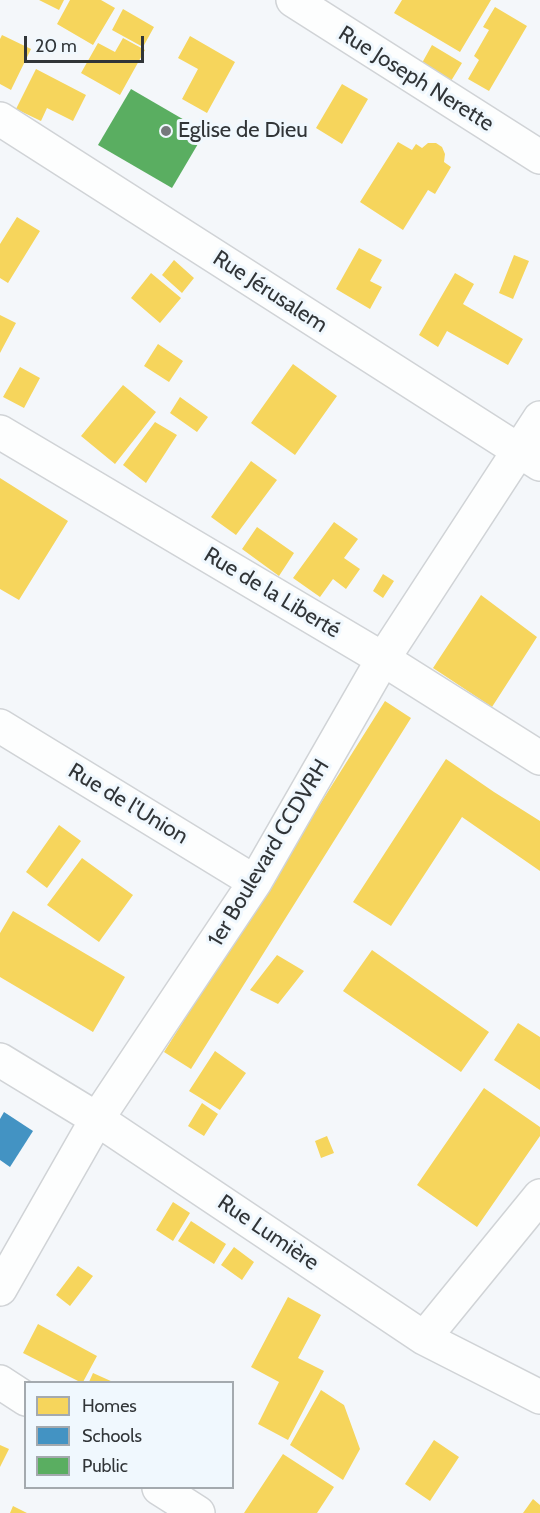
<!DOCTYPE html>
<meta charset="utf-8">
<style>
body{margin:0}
#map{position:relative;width:540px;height:1513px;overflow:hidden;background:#f4f7fa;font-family:Cabin,sans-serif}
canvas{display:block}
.legend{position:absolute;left:24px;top:1381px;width:210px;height:108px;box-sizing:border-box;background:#f0f8fe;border:2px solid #a4aaaf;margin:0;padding:8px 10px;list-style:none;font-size:18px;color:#313538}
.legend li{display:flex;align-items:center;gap:12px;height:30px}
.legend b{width:30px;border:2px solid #a4aaaf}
.scale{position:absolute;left:24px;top:36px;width:120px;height:27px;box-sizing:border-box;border:3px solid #313538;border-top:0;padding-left:8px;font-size:18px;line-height:21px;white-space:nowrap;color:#313538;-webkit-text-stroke:4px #f0f8fe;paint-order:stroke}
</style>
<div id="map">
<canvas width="540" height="1513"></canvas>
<ul class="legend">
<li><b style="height:16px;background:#f6d55c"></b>Homes</li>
<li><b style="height:16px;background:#4393c3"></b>Schools</li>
<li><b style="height:16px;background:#5aae61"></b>Public</li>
</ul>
<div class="scale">20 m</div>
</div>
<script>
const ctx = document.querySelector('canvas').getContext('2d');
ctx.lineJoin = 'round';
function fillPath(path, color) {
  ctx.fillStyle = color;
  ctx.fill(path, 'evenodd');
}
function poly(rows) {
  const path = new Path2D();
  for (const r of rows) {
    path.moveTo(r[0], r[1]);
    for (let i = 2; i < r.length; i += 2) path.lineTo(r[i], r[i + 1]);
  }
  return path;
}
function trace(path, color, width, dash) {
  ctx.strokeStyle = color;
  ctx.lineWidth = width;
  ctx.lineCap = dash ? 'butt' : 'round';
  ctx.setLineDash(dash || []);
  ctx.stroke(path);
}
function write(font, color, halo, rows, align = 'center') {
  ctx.font = font + ' Cabin,sans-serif';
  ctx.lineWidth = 6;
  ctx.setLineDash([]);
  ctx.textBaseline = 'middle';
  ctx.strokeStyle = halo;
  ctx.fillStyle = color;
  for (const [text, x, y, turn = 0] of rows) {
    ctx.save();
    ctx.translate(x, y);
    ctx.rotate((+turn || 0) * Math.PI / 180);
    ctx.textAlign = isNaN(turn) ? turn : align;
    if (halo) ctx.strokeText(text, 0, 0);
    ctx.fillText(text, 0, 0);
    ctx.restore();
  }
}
fillPath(poly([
 [39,0,64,0,59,10],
 [70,0,101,0,115,8,93,45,57,24],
 [402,0,491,0,460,52,394,13],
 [495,7,527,26,489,91,468,79,479,60,474,56,489,30,483,27],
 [123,9,154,27,143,47,112,30],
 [2,35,31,49,11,90,0,84,0,39],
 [190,36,235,62,207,113,182,99,198,69,178,58],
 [123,38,145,50,120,95,81,73,98,43,115,52],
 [432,45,462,63,451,81,422,63],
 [36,69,86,95,73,121,47,108,41,121,16,109],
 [342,84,368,99,342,144,316,128],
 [398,142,412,150,416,144,422,148,428,143,436,143,442,147,445,154,444,162,451,167,435,194,428,190,403,230,360,202],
 [17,217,40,231,8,283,0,278,0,244],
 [359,248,382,260,370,281,382,287,370,309,336,289],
 [514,255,529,261,513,299,499,293],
 [174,260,194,278,182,293,162,275],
 [151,273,181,298,160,323,131,298],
 [455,273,474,284,463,304,523,339,508,365,447,331,438,347,419,335],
 [0,315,16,323,0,353],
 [158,344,183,361,169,382,144,366],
 [293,364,337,396,295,455,251,423],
 [20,367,40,378,24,408,3,397],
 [123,385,156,412,115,464,81,436],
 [180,397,208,417,197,432,170,413],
 [155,422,177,435,146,483,123,465],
 [251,461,277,480,236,535,211,517],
 [0,478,68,521,19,600,0,589],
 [334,522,358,539,344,558,360,569,346,589,333,579,320,597,293,578],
 [257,527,294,553,279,576,242,549],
 [383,574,394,581,383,598,373,591],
 [481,595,537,637,492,707,433,668],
 [385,701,411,718,191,1069,164,1052],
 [446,759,494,792,540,821,540,871,462,817,391,926,353,902],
 [59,825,81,841,47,888,26,872],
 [82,858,133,895,99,942,47,905],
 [13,911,125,977,93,1032,0,977,0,933],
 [372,950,489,1032,461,1072,343,991],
 [277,955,304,971,278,1004,250,990],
 [518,1023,540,1037,540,1090,494,1060],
 [215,1051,246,1073,220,1110,189,1091],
 [484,1088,540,1127,540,1136,477,1227,417,1185],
 [202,1103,218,1114,204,1136,188,1126],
 [327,1136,334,1153,321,1158,315,1141],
 [173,1202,190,1213,173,1241,156,1230],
 [191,1221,226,1244,214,1264,178,1241],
 [234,1247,254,1262,242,1280,221,1265],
 [78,1266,93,1276,70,1306,56,1295],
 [288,1297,321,1315,298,1358,324,1371,288,1440,258,1424,279,1382,251,1367],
 [38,1324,97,1356,83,1382,80,1382,23,1353],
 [93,1373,113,1382,89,1382],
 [321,1390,344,1405,360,1449,343,1480,290,1445],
 [434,1440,459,1457,430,1501,405,1484],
 [0,1445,9,1449,0,1467],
 [283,1454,334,1487,317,1513,244,1513],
 [533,1499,540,1505,540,1513,523,1513],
 [13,1506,27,1513,10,1513]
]), '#f6d55c');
fillPath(poly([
 [4,1112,33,1131,10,1167,0,1160,0,1119]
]), '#4393c3');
fillPath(poly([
 [131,89,205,132,172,188,98,145]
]), '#5aae61');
const minor = poly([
 [293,0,540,157],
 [0,119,540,464],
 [0,432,383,659,540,758],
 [0,726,255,882],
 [0,1060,97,1119,424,1338,540,1397],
 [0,1289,97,1119,255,882,383,659,540,418],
 [424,1338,540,1196],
 [0,1382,26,1399],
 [159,1488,198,1513]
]);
trace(minor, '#d0d3d6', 36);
trace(minor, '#fdfefe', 33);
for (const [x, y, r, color] of [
 [166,131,6,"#75797c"]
]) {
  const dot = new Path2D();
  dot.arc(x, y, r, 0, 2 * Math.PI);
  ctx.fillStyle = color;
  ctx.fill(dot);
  trace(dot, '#f0f8fe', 2);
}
write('22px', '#313538', '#f0f8fe', [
 ["Rue Joseph Nerette",416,79,32],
 ["Rue Jérusalem",270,292,33],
 ["Rue de la Liberté",272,593,31],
 ["Rue de l'Union",128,804,31],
 ["1er Boulevard CCDVRH",269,853,-59],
 ["Rue Lumière",268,1233,34]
]);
write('22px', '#313538', '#f0f8fe', [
 ["Eglise de Dieu",178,131]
], 'left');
</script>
